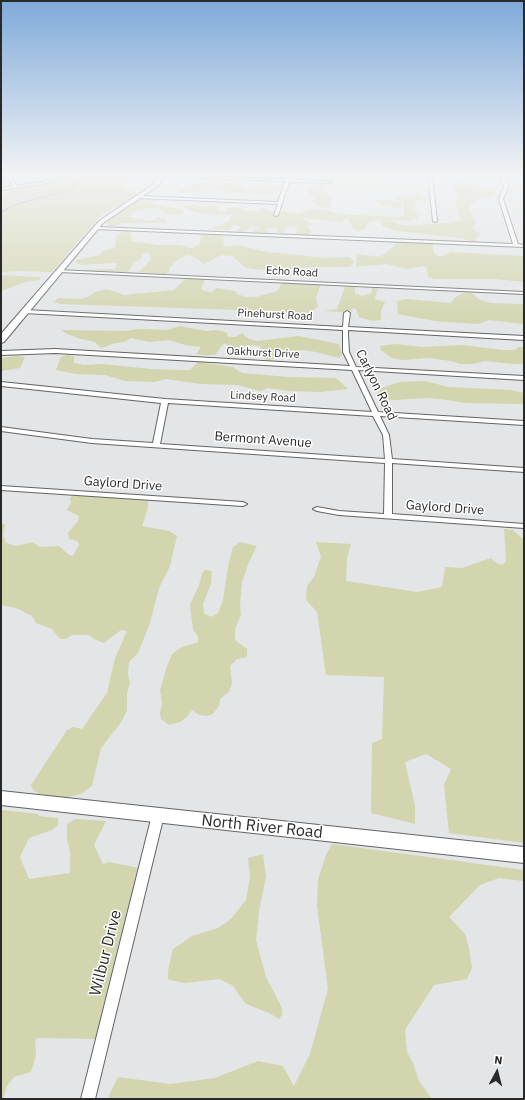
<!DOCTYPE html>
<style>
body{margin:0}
#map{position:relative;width:525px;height:1100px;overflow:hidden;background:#e3e5e7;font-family:"IBM Plex Sans",sans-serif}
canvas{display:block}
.frame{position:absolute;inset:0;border:2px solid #29292a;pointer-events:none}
.north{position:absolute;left:477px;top:1052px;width:40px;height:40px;-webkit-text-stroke:3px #fff;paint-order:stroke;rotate:7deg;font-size:11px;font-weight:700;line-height:16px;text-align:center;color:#29292a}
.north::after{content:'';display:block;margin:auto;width:14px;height:18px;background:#29292a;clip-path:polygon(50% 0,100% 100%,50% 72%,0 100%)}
</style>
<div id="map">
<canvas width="525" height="1100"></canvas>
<div class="frame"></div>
<div class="north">N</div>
</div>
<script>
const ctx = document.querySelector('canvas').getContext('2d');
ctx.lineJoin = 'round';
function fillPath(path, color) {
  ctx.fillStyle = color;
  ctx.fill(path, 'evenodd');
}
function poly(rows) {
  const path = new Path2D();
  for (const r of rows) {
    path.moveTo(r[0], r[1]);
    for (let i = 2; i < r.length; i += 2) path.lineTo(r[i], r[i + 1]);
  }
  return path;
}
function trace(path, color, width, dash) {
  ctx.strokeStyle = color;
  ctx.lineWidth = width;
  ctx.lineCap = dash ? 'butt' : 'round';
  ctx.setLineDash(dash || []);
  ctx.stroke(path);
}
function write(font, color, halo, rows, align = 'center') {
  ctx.font = font + ' "IBM Plex Sans",sans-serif';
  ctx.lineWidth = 3;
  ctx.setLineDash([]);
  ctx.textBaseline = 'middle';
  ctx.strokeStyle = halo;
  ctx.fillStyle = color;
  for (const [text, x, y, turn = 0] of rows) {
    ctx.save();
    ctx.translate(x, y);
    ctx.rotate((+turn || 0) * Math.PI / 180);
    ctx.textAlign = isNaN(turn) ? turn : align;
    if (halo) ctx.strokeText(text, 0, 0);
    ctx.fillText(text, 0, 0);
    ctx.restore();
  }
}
fillPath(poly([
 [60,175,148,175,132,177,134,179,124,185,120,190,142,192,122,207,116,207,100,216,52,272,18,271,1,272,1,194,13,190,16,187,57,180,56,178],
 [313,175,375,175,382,178,382,180,375,181,326,181,292,179,326,180,326,178,323,179],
 [230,179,246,183,242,187,255,188,253,185,281,185,281,188,275,192,278,194,268,194,227,193,220,190,178,193,179,190,188,188,192,184,200,182],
 [321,182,325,183,324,192,332,197,329,208,317,206,312,201,316,197,308,195,308,189],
 [457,182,472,185,480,189,493,190,496,193,494,196,477,199,470,206,470,211,476,223,473,228,480,234,474,242,469,242,462,238,395,231,382,226,380,220,369,222,365,229,361,231,354,230,347,219,344,219,342,222,304,218,304,220,313,224,306,226,311,231,311,234,305,235,296,233,297,227,294,225,285,228,284,232,280,233,276,228,268,227,267,231,269,233,254,232,252,230,260,228,250,226,247,231,239,232,235,231,240,228,240,226,233,225,230,230,214,229,214,227,222,225,230,220,232,215,197,213,183,208,186,205,194,205,204,207,217,206,219,207,217,209,218,211,227,211,226,208,237,207,248,211,256,211,261,208,264,208,273,212,273,211,282,211,297,214,312,209,323,209,340,214,397,217,404,216,403,203,402,202,401,209,381,205,376,200,400,201,397,198,400,196,420,195,425,199,425,200,413,202,415,204,414,208,419,218,406,221,388,220,399,224,414,226,426,224,448,223,462,220,457,212,459,209,455,204,458,198,453,186],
 [143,198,158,200,149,203,178,209,183,210,183,214,167,215,158,208,150,208,132,212,133,215,129,217,151,221,159,217,167,220,165,223,122,223,117,226,107,226,106,221,109,218],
 [122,231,130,231,132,241,158,245,179,245,192,248,199,244,202,234,219,233,223,235,224,247,240,245,261,251,324,258,350,257,354,262,350,267,313,267,272,271,246,268,232,256,221,255,204,264,193,256,188,255,178,259,169,268,169,272,165,274,138,272,151,260,150,255,147,252,142,254,142,258,135,262,127,272,74,270,115,269,117,263,83,265,76,263,76,260,100,255,104,250,115,248,116,236],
 [395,241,433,243,433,252,438,256,443,256,451,252,524,256,524,282,496,279,435,279,428,277,427,268,423,266,407,269,386,264,356,267,357,254,380,257,390,250,395,245],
 [1,275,40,277,40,280,25,282,1,291],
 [186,278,205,279,201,289,205,291,212,292,216,288,224,289,235,291,237,294,246,297,256,297,277,291,282,283,321,285,316,298,318,307,309,313,269,313,239,310,60,304,54,302,58,298,80,299,90,296,95,292,107,289,124,295,174,290],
 [345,287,355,287,355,293,362,296,372,293,372,287,378,287,375,299,385,302,381,311,381,320,373,321,359,317,356,309,353,308,351,311,344,312,324,311,337,309],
 [463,293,472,293,478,299,491,303,524,304,524,324,489,320,478,324,434,321,398,314,397,301,407,299,451,303,454,298],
 [180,326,206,331,218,330,227,333,228,337,236,337,242,333,249,339,257,341,299,336,339,344,342,354,339,358,316,352,303,350,277,353,273,354,274,359,268,360,260,357,262,352,260,346,247,345,242,349,234,350,224,343,215,355,203,355,196,354,201,347,185,345,169,340,149,342,131,338,124,342,115,343,101,348,95,342,81,339,65,333,62,330,125,331,139,329,167,330],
 [395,344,422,347,462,345,503,350,515,350,518,347,524,347,524,362,521,364,514,364,485,361,473,364,461,364,451,361,429,358,403,360,392,358,381,350,380,346],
 [67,355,74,356,74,363,84,365,101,364,152,369,179,370,190,370,198,362,233,367,242,373,289,377,336,378,348,389,321,392,289,391,268,388,260,391,237,385,200,384,166,379,155,382,125,381,105,375,76,374,56,370,61,357],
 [17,356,25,357,20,368,1,371,1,358],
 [425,381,449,387,511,390,524,393,524,404,465,403,447,400,429,398,395,400,380,399,375,395,382,388,399,382],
 [73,495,82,495,148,501,148,508,142,526,169,531,177,536,170,566,159,588,150,623,138,653,129,662,128,674,130,683,127,693,127,710,122,721,101,748,92,786,81,794,64,798,40,794,34,791,31,785,67,730,73,727,82,729,107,693,115,658,127,631,121,630,104,643,96,640,89,635,72,635,66,639,60,639,52,629,36,623,32,616,16,608,1,605,1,524,5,524,3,535,6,543,16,546,33,542,40,547,59,546,69,555,73,556,79,545,78,541,69,539,68,533,78,521,79,516,67,510,71,503,70,498],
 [504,529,513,530,524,540,524,843,449,833,444,785,451,769,426,754,405,762,415,806,415,824,371,813,372,743,382,739,384,677,326,675,317,612,306,600,307,586,314,577,321,557,316,542,351,544,347,558,346,581,417,592,442,587,445,567,462,568,491,558,496,563,502,565,506,561],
 [240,542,257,546,249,562,242,582,240,605,241,615,235,629,235,640,247,649,247,657,237,659,230,666,232,683,229,692,220,699,219,706,213,714,207,716,199,715,192,710,187,717,180,722,169,725,161,719,160,713,162,703,160,690,167,666,172,654,180,648,198,642,198,636,193,630,190,605,199,585,202,573,205,570,212,571,211,584,203,604,204,613,211,617,218,613,223,600,228,567,233,547],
 [1,810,39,814,38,816,58,818,58,825,52,830,29,838,20,857,29,879,70,873,70,852,67,839,67,824,75,819,106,821,94,845,103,864,109,862,144,869,102,1039,38,1038,35,1040,36,1055,31,1072,14,1077,7,1086,3,1099,1,1099],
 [332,844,524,870,523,881,499,878,480,885,449,917,465,934,469,948,472,968,467,979,434,985,405,1030,407,1052,413,1063,419,1081,432,1099,109,1099,109,1096,118,1077,170,1084,215,1078,258,1061,283,1066,294,1086,310,1054,328,989,317,906,318,879,326,855],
 [263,854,266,877,259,911,256,940,266,977,282,1008,282,1015,279,1019,269,1013,246,1004,232,985,219,979,185,983,170,980,168,979,168,971,173,949,192,936,218,928,231,919,246,900,250,877,248,858]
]), '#d2d5ae');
trace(poly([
 [1,212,17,204,73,189,75,178,98,175]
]), '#829ac4', 1);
const street = poly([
 [6,175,10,175,17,186,47,181,66,175,71,175,48,183,1,190,1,188,13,186,6,175],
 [289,175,291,176,290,179,333,182,331,183,289,182,278,215,276,216,274,215,278,204,138,198,136,197,138,196,278,202,285,181,198,178,196,177,198,176,286,179,289,175],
 [428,175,432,175,437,221,435,222,433,221,428,175],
 [500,175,504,175,508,187,503,199,518,244,524,245,524,247,96,229,94,228,96,227,513,244,499,199,504,187,500,175],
 [58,270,524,292,524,294,60,272,58,272,58,270],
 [26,310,343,327,344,313,347,311,350,313,348,327,524,336,524,340,348,330,348,335,349,352,356,367,524,376,524,380,358,370,378,412,524,421,524,425,380,416,389,435,392,459,524,468,524,472,392,463,392,514,524,524,524,528,339,515,317,511,313,509,317,507,339,511,384,514,385,463,92,443,1,431,1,427,92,439,153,443,161,403,1,386,1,382,165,399,372,412,352,370,55,353,1,355,1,351,55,349,350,366,343,352,343,330,24,313,24,311,26,310],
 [168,403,373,416,383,435,385,459,160,444,168,403],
 [1,486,243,502,247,504,243,506,1,490,1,486],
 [158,810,162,812,164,815,95,1099,81,1099,152,815,154,812,158,810]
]);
const secondary = poly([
 [1,791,524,847,524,863,1,805,1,791]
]);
const primary = poly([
 [159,175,165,175,161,182,155,188,103,223,4,342,1,343,1,334,99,221,151,186,159,175]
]);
trace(street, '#636466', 2);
trace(secondary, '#636466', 2);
trace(primary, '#636466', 2);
fillPath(street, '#fff');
fillPath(secondary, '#fff');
fillPath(primary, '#fff');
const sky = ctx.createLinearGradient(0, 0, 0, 329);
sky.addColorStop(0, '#7faada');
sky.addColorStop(0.53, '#f2f3f4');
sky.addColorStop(1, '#f2f3f400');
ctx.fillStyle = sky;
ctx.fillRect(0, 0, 525, 329);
write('11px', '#29292a', '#fff', [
 ["Echo Road",292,272,3],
 ["Pinehurst Road",275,315,3],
 ["Oakhurst Drive",263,353,3],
 ["Lindsey Road",263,397,3]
]);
write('13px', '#29292a', '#fff', [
 ["Carlyon Road",376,385,64],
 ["Bermont Avenue",263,440,4],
 ["Gaylord Drive",123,484,4],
 ["Gaylord Drive",445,508,4]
]);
write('16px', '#29292a', '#fff', [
 ["North River Road",262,827,6],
 ["Wilbur Drive",106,953,-76]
]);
</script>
